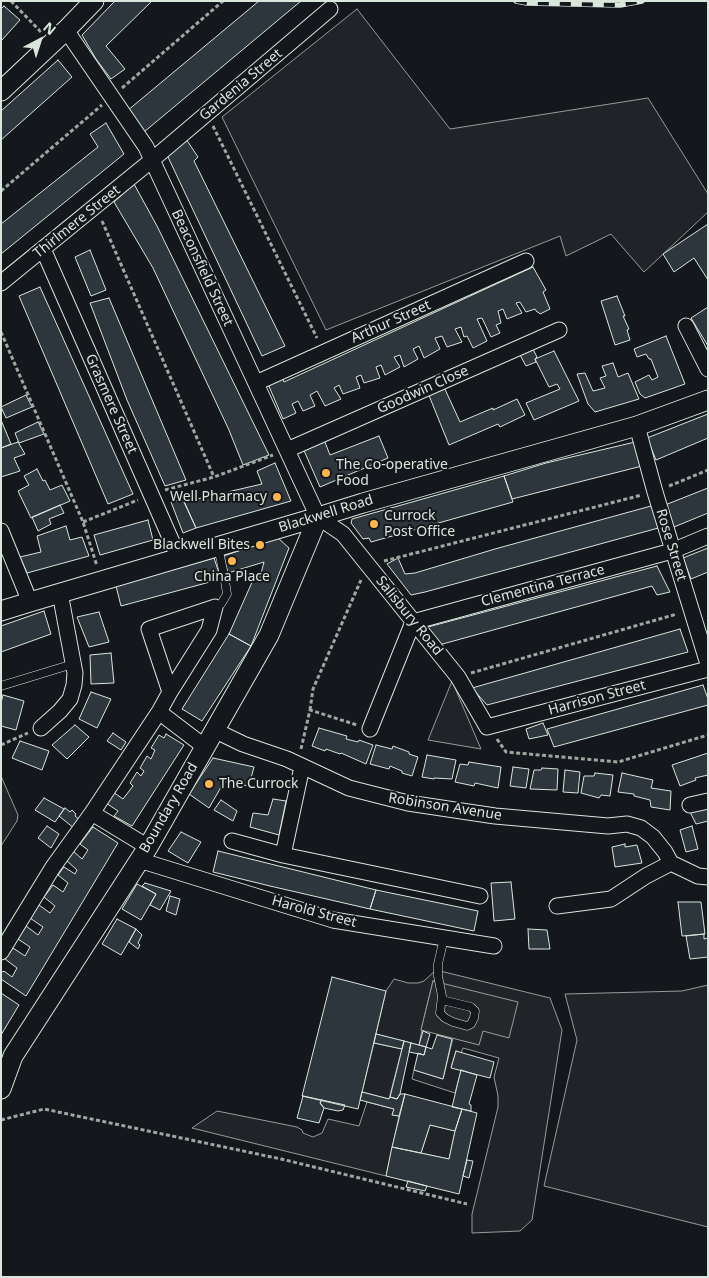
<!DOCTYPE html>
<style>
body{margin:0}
#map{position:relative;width:709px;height:1278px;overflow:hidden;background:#14181c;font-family:"Noto Sans",sans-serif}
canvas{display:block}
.frame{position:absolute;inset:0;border:2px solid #d8e6dc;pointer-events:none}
.north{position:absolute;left:15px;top:15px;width:50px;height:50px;-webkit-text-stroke:4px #14181c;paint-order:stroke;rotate:40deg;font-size:14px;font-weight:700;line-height:20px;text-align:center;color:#d8e6dc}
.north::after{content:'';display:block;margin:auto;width:18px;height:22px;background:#d8e6dc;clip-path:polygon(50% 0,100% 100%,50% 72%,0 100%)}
</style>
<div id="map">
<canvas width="709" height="1278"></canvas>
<div class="frame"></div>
<div class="north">N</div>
</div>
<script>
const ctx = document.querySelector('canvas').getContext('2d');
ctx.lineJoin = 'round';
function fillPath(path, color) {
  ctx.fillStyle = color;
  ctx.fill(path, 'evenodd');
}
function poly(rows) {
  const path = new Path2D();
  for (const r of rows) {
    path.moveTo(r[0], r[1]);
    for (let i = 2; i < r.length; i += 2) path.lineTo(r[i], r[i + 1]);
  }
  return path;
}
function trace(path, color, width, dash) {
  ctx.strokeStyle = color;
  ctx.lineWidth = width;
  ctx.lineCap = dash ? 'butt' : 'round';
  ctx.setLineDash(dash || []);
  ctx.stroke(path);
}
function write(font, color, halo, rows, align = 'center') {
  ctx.font = font + ' "Noto Sans",sans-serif';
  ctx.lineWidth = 4;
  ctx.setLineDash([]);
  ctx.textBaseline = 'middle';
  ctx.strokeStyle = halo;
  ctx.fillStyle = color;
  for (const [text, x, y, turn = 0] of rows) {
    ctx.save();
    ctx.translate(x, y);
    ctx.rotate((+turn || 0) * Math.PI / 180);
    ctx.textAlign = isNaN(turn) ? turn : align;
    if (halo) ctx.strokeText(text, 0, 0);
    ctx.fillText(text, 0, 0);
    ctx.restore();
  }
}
const green = poly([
 [357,9,450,129,648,98,708,194,708,212,644,272,611,234,566,256,560,236,326,330,222,117,357,9],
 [452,681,481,749,428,740,452,681],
 [1,776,18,815,17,821,1,846,1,776],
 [436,970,550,998,562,1030,532,1220,520,1231,472,1233,472,1214,498,1107,498,1096,494,1077,499,1058,463,1048,461,1053,456,1051,451,1067,461,1070,455,1093,412,1079,414,1070,443,1079,453,1038,479,1044,482,1031,433,981,421,1030,422,1030,419,1045,376,1034,386,991,394,979,408,983,418,983,424,981,436,970],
 [708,985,708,1227,544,1186,577,1040,565,994,682,991,708,985],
 [374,1043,402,1049,389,1099,362,1092,374,1043],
 [367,1102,394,1109,392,1115,399,1116,386,1176,192,1128,217,1111,297,1127,302,1130,303,1133,313,1137,322,1133,328,1119,359,1126,367,1102],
 [430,1125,455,1131,449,1159,421,1153,430,1125]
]);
fillPath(green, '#202428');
trace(green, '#939e99', 1);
const parking = poly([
 [433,981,518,1002,509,1038,483,1031,479,1045,421,1030,433,981]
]);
fillPath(parking, '#24282b');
trace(parking, '#939e99', 1);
const building = poly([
 [115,1,152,1,106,46,125,69,111,79,96,59,82,35,115,1],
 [259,1,301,1,144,132,127,111,259,1],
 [4,6,20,20,1,41,1,9,4,6],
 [58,60,72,77,1,140,1,111,58,60],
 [106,123,124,154,1,254,1,224,98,147,90,134,106,123],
 [186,139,198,157,194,161,285,346,262,356,168,157,186,139],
 [134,184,157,226,269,455,243,465,229,430,153,268,114,202,134,184],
 [708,224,708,280,694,258,674,272,663,254,708,224],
 [90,250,106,290,91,296,75,257,90,250],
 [533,267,546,290,543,292,550,309,540,314,538,312,537,312,535,309,526,312,520,302,516,303,522,313,507,319,503,309,498,311,501,323,496,325,500,333,491,337,482,318,477,319,487,341,473,348,467,336,464,337,461,327,455,329,462,342,447,347,442,336,435,338,440,349,424,358,419,346,413,349,418,359,404,367,400,355,394,357,400,367,385,375,381,365,376,367,380,378,364,383,361,375,356,377,360,388,343,394,339,385,334,388,341,399,325,406,317,391,310,395,315,406,303,411,298,401,292,404,296,413,283,419,268,384,282,377,284,382,533,267],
 [40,287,133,494,108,504,19,296,40,287],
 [617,296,625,316,623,316,629,329,627,330,630,340,615,345,601,301,617,296],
 [109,298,186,480,165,486,127,400,90,303,109,298],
 [708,307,708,346,691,318,708,307],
 [666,336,685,384,645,398,640,394,635,382,649,375,652,380,658,377,651,359,649,359,646,354,637,357,634,349,666,336],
 [533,349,537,357,535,359,536,362,526,366,520,355,533,349],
 [554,351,579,401,534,420,526,403,560,389,557,384,549,387,535,359,554,351],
 [613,363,618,377,628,373,639,399,595,412,588,404,577,374,585,373,593,391,605,388,600,378,606,376,602,366,613,363],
 [444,387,460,422,493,408,493,410,517,399,525,415,500,427,498,424,449,445,428,393,444,387],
 [26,395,32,407,6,418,1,407,26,395],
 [708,414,708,438,656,460,647,438,708,414],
 [1,420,11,444,1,448,1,420],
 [38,422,44,434,19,443,15,433,38,422],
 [379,436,388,458,320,487,302,446,323,437,330,455,379,436],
 [18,442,25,454,14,458,20,471,1,477,1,448,18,442],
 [635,442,642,466,512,499,504,476,546,463,635,442],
 [275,463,291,501,196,528,184,502,262,484,257,471,275,463],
 [37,469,43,481,45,480,50,490,62,485,70,501,31,518,18,491,29,485,24,476,37,469],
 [504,476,513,502,371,542,369,538,363,539,351,523,352,519,504,476],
 [708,488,708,513,674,527,665,505,708,488],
 [183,499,196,528,183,533,171,502,183,499],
 [60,505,64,513,49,519,51,524,38,531,32,517,60,505],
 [651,506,662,527,425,592,411,595,387,564,398,558,405,574,415,573,495,549,651,506],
 [148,520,153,540,100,555,94,535,148,520],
 [66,526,70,540,82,537,89,556,27,573,20,557,41,552,37,536,66,526],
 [278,538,289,548,251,646,229,634,253,580,259,581,264,562,228,573,223,556,278,538],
 [708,548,708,572,691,579,683,558,708,548],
 [214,558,221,579,121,606,116,586,214,558],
 [657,566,670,592,657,595,652,586,439,645,428,627,657,566],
 [44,611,51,634,1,652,1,626,44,611],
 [99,612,109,642,89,647,77,617,99,612],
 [680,629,688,652,487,705,472,688,680,629],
 [229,634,251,646,202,721,182,709,229,634],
 [111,653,114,683,91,684,90,655,111,653],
 [703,685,708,699,708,705,554,747,547,729,703,685],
 [91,692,111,699,97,728,79,719,91,692],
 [3,695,24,701,16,730,1,726,1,703,3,695],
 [543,723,548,735,529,739,526,729,543,723],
 [75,725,89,737,67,759,52,745,75,725],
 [319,728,347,736,346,739,358,742,359,740,373,745,366,764,341,753,340,754,326,749,325,751,312,746,319,728],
 [113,733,126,742,121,750,107,741,113,733],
 [166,734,184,745,132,826,114,816,118,811,106,803,113,792,123,799,133,786,130,783,137,772,141,776,144,771,140,768,147,756,151,759,155,750,151,748,159,735,164,738,166,734],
 [20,741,49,751,42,770,12,758,20,741],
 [376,745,392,749,393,746,409,752,409,754,418,757,412,776,402,773,402,771,390,766,389,769,370,764,376,745],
 [708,753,708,775,695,778,696,780,680,786,672,765,708,753],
 [427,755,456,760,452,779,434,778,434,779,422,777,427,755],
 [213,758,254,767,249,786,224,782,209,808,189,794,213,758],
 [469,762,501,767,498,788,475,783,474,786,455,782,460,764,468,765,469,762],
 [513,767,529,769,526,788,510,786,513,767],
 [542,768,558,769,557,790,530,789,534,770,541,770,542,768],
 [565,770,580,772,578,793,563,792,565,770],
 [595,773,613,775,610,796,601,795,599,798,581,793,584,776,594,776,595,773],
 [622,773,653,780,651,788,671,791,670,810,651,807,650,800,634,796,634,794,618,792,622,773],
 [44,798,64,809,55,822,35,810,44,798],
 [273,799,286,801,279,835,250,827,253,813,268,815,273,799],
 [221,800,237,811,233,821,214,810,221,800],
 [708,806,708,821,696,824,690,812,708,806],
 [65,808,70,812,72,810,76,814,75,816,81,821,75,829,59,816,65,808],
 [47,826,59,834,51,848,38,838,47,826],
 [692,826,698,849,686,852,680,830,692,826],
 [93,827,118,843,26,996,1,979,1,971,3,972,4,971,12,977,17,968,5,959,13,948,25,956,30,947,18,939,26,926,38,935,43,927,30,918,39,905,50,913,55,906,44,897,53,885,63,892,68,883,58,875,64,867,75,874,77,870,66,860,73,851,82,859,88,850,80,844,93,827],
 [181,832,201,842,188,863,168,851,181,832],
 [625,844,625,847,637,845,642,863,615,867,612,847,625,844],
 [218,851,376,890,370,909,270,886,213,872,218,851],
 [511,882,515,919,494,921,491,883,511,882],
 [145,883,171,891,160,910,150,905,156,894,142,886,145,883],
 [137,884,156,894,141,920,122,909,137,884],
 [376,890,478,911,474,931,370,909,376,890],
 [170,896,180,899,176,915,166,911,170,896],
 [678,902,701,902,705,934,682,936,678,902],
 [117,919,136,929,121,955,102,944,117,919],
 [136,929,142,935,138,943,140,945,138,949,129,942,136,929],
 [528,929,547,930,550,949,529,949,528,929],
 [704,934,704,939,708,938,708,957,690,959,686,936,704,934],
 [332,977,386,991,358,1109,302,1096,332,977],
 [1,993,19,1005,1,1035,1,993],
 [423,1031,430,1034,426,1047,419,1045,423,1031],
 [376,1034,404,1041,402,1049,374,1043,376,1034],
 [437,1035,452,1039,443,1079,414,1070,418,1053,424,1055,426,1047,432,1049,437,1035],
 [404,1041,411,1043,400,1094,397,1099,390,1097,404,1041],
 [411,1043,426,1047,424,1055,409,1052,411,1043],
 [456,1051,494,1062,490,1078,451,1068,456,1051],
 [461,1070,477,1075,469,1104,471,1105,471,1111,452,1107,461,1070],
 [362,1092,389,1099,390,1097,397,1099,400,1094,405,1094,399,1116,392,1115,394,1109,360,1100,362,1092],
 [405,1094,462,1109,455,1131,430,1125,421,1153,392,1147,405,1094],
 [303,1096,322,1100,320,1103,324,1108,319,1123,297,1118,303,1096],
 [322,1100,345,1105,343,1110,338,1111,324,1108,320,1103,322,1100],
 [462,1109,477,1113,459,1194,386,1176,392,1147,449,1159,455,1131,462,1109],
 [467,1160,473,1161,469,1178,463,1176,467,1160],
 [408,1181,427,1186,425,1191,406,1187,408,1181]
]);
fillPath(building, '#2c363c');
trace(building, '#d8e6dc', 1);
const service = poly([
 [215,607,221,604,227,594,224,575,218,547],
 [1,686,73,664],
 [442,1000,471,1007,475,1011,474,1018,471,1024,467,1026,453,1022,445,1018,440,1013,442,996,438,976,438,964,444,938]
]);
const minor = poly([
 [66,30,146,147,318,517,343,534,458,677,487,727,708,669],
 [43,249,179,558],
 [1,283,152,160,330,9],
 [686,326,708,369],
 [256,383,526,261],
 [637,426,655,492,708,664],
 [287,450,559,330],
 [1,531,30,602],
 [170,692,209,630,215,607,149,629,170,692,159,712,205,747],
 [41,728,60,711,70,699,74,685,75,673,60,593],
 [370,729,413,622,672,551,708,536],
 [214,730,243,744,287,759,349,788,408,803,495,816,608,826,627,824,641,828,653,837,665,852,671,863],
 [690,805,708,801],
 [92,813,148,847],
 [232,841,283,855,480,896],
 [283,855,302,767],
 [139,860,333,920,494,946],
 [671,863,698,876,708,877],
 [557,906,611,899,646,876,671,863],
 [1,952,53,867,92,813,159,712]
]);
const tertiary = poly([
 [1,91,66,30,94,1],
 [1,611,30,602,318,517,363,503,637,426,708,400],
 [1,1089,13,1056,148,847,269,635,318,517]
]);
trace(service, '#d8e6dc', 9);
trace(minor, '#d8e6dc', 17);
trace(tertiary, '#d8e6dc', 21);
trace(poly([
 [11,1,41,32],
 [122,88,223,1],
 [213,126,317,338],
 [1,191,102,105],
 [102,221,214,477],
 [1,332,83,522,97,566],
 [669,486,708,470],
 [165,490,214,477,273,455],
 [83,522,138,500],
 [384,561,642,495],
 [471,673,677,614],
 [310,710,313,689,361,580],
 [497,739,506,752,618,762,708,735],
 [1,745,28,733],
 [301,749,310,710,357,725],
 [1,1120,44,1109,281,1159,467,1204]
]), '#9da8a2', 3, [4, 2.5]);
trace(service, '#14181c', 8);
trace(minor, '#14181c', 15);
trace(tertiary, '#14181c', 19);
const rail = poly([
 [516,1,527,3,620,5,642,1]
]);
trace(rail, '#d8e6dc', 5.5);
trace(rail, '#14181c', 4, [11]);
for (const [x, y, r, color] of [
 [326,473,5,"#ffb74d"],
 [277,497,5,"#ffb74d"],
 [374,524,5,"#ffb74d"],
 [260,545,5,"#ffb74d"],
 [232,561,5,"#ffb74d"],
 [209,784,5,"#ffb74d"]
]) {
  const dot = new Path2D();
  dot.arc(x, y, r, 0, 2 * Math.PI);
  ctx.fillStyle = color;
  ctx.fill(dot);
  trace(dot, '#14181c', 2);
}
write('14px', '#d8e6dc', '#14181c', [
 ["Gardenia Street",241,85,-40],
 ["Thirlmere Street",77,222,-39],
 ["Beaconsfield Street",202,268,65],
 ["Arthur Street",391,322,-24],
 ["Goodwin Close",423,390,-24],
 ["Grasmere Street",111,404,66],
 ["Blackwell Road",326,514,-17],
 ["Rose Street",671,545,73],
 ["Clementina Terrace",543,586,-15],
 ["Salisbury Road",409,616,51],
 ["Harrison Street",597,698,-15],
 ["Robinson Avenue",445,807,9],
 ["Boundary Road",169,808,-60],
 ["Harold Street",314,912,15]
]);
write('14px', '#d8e6dc', '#14181c', [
 ["The Co-operative",336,465],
 ["Food",336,481],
 ["Well Pharmacy",267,497,"right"],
 ["Currock",384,516],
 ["Post Office",384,532],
 ["Blackwell Bites",250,545,"right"],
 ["China Place",232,577,"center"],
 ["The Currock",219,784]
], 'left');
</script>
